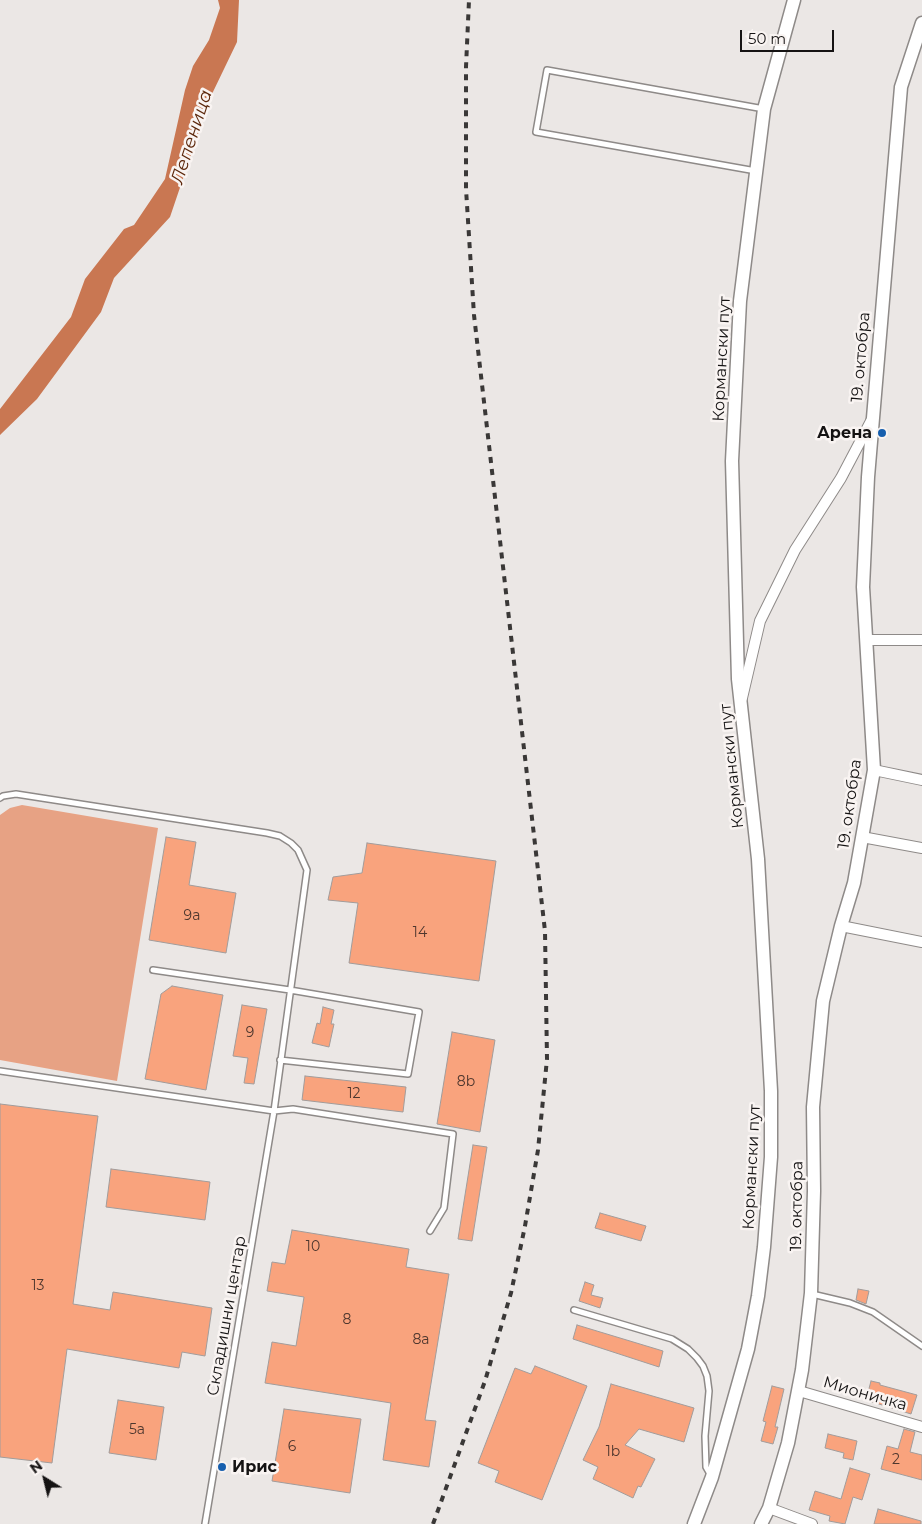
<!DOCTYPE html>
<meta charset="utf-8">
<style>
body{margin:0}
#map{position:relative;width:922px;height:1524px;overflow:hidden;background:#ebe7e5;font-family:Montserrat,sans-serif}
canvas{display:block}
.north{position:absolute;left:20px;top:1454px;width:50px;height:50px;-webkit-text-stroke:4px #f9f4f2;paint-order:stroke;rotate:324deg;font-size:14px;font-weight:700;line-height:20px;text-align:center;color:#151313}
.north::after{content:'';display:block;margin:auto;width:18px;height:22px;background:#151313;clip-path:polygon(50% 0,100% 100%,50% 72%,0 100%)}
.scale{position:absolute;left:740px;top:30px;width:94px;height:22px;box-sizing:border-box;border:2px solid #151313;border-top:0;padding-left:6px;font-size:15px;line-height:18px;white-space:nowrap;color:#151313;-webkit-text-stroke:4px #f9f4f2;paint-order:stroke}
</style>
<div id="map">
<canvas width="922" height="1524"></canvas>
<div class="north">N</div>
<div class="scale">50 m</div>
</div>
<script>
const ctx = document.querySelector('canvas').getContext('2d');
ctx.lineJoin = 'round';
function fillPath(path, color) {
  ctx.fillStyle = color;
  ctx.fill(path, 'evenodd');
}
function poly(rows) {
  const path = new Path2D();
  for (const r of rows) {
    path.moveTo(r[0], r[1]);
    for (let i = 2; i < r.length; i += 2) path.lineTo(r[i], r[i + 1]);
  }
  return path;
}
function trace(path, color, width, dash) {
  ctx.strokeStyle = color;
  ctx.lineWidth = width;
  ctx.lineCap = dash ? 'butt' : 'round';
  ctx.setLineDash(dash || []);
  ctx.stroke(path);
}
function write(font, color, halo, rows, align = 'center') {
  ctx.font = font + ' Montserrat,sans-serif';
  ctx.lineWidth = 5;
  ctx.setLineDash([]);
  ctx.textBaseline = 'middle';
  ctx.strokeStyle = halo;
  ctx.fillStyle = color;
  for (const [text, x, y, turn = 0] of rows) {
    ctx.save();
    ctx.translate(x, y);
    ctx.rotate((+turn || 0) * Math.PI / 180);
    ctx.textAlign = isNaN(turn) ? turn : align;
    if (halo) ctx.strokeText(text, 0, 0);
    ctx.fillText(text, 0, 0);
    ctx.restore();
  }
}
fillPath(poly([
 [22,805,158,828,117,1081,0,1060,0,815,10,808]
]), '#e7a284');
fillPath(poly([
 [218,0,239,0,237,42,211,96,170,217,114,278,101,312,37,399,0,435,0,409,71,317,85,279,124,229,134,225,165,179,185,90,193,66,209,40,220,8]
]), '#c97752');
const building = poly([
 [166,837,196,842,189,885,236,893,226,953,149,940,166,837],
 [367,843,496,861,479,981,349,963,358,903,328,900,333,877,362,873,367,843],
 [172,986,223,995,206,1090,145,1079,161,994,172,986],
 [242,1005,267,1009,254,1084,244,1083,248,1058,233,1056,242,1005],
 [323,1007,334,1010,331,1024,334,1024,329,1047,312,1043,317,1023,320,1024,323,1007],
 [452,1032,495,1040,480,1132,437,1124,452,1032],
 [305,1076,406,1087,403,1112,302,1100,305,1076],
 [0,1104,98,1116,73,1304,110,1310,113,1292,212,1308,205,1356,182,1352,179,1368,67,1349,52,1463,0,1457,0,1104],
 [473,1145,487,1147,472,1241,458,1239,473,1145],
 [111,1169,210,1182,205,1220,106,1207,111,1169],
 [600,1213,646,1226,641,1241,595,1228,600,1213],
 [292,1230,409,1249,406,1267,449,1274,425,1420,436,1421,429,1467,383,1460,391,1403,265,1383,272,1342,296,1346,304,1297,267,1291,272,1262,285,1264,292,1230],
 [585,1282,594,1285,591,1295,603,1298,600,1308,579,1301,585,1282],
 [858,1289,869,1291,866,1304,856,1300,858,1289],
 [577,1325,663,1351,659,1367,573,1339,577,1325],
 [535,1366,587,1386,542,1500,495,1482,499,1471,478,1463,515,1368,531,1374,535,1366],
 [871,1381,880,1383,880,1385,917,1395,911,1414,866,1400,871,1381],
 [611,1384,694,1408,684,1442,639,1429,625,1445,655,1459,641,1487,638,1486,633,1498,593,1479,598,1467,583,1460,599,1427,611,1384],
 [772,1386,784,1389,775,1427,778,1427,773,1444,761,1441,766,1422,763,1421,772,1386],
 [118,1400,164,1407,156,1460,109,1453,118,1400],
 [284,1409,361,1419,350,1493,272,1481,284,1409],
 [904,1429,915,1432,910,1452,922,1455,922,1480,881,1469,887,1446,898,1449,904,1429],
 [828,1434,857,1441,853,1460,843,1458,844,1453,825,1448,828,1434],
 [850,1468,870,1474,862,1500,853,1497,845,1524,829,1521,830,1516,809,1510,815,1491,841,1499,850,1468],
 [878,1509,921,1521,921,1524,874,1524,878,1509]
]);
fillPath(building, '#f9a37d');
trace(building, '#a19c9b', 1);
const service = poly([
 [756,171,536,132,547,70,764,109],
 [0,798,3,796,16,794,267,833,280,836,291,843,298,850,307,870,274,1111,205,1524],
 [153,970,290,990,419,1012,408,1074,280,1060],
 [0,1071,274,1111,293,1109,453,1134,444,1208,430,1231],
 [812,1294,850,1303,873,1312,922,1346],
 [574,1310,672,1339,688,1349,697,1358,703,1366,707,1376,709,1391,705,1436,706,1467,710,1474]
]);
const minor = poly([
 [866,640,922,640],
 [742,698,760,621,795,550,841,478,871,421],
 [874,770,922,780],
 [862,837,922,848],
 [841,926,922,942],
 [799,1391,922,1427],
 [769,1508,812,1524]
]);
const tertiary = poly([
 [694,1524,712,1477,748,1349,758,1296,764,1247,771,1157,771,1091,758,859,738,679,732,461,740,301,764,109,794,0],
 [761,1524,769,1508,788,1443,802,1370,811,1293,814,1191,813,1107,823,1001,841,926,854,883,874,770,863,587,868,477,901,87,922,23]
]);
trace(service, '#8e8a88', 8);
trace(minor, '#8e8a88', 12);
trace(tertiary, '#8e8a88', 15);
trace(service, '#fff', 5);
trace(minor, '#fff', 10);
trace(tertiary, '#fff', 12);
trace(poly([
 [433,1524,485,1381,511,1293,525,1226,538,1150,547,1059,545,931,474,315,466,189,466,67,469,0]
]), '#3a3837', 4, [6, 6]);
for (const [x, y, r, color] of [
 [882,433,5,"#175fae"],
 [222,1467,5,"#175fae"]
]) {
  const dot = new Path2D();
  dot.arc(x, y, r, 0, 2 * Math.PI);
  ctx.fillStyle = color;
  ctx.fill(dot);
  trace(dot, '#f9f4f2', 2);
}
write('14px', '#4e372e', null, [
 ["9a",192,916],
 ["14",420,933],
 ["9",250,1033],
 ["8b",466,1082],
 ["12",354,1094],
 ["10",313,1247],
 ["13",38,1286],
 ["8",347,1320],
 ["8a",421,1340],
 ["5a",137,1430],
 ["6",292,1447],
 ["1b",613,1452],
 ["2",896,1460]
]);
write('16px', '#151313', '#f9f4f2', [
 ["19. октобра",861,357,-85],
 ["Кормански пут",722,359,-87],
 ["Кормански пут",732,766,-96],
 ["19. октобра",850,804,-82],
 ["Кормански пут",752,1167,-87],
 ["19. октобра",797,1206,-89],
 ["Складишни центар",227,1316,-80],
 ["Мионичка",865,1394,16]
]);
write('bold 16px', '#151313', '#f9f4f2', [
 ["Арена",872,433],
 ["Ирис",232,1467,"left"]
], 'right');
write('italic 18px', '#5d280c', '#f9f4f2', [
 ["Лепеница",192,137,-72]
]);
</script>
